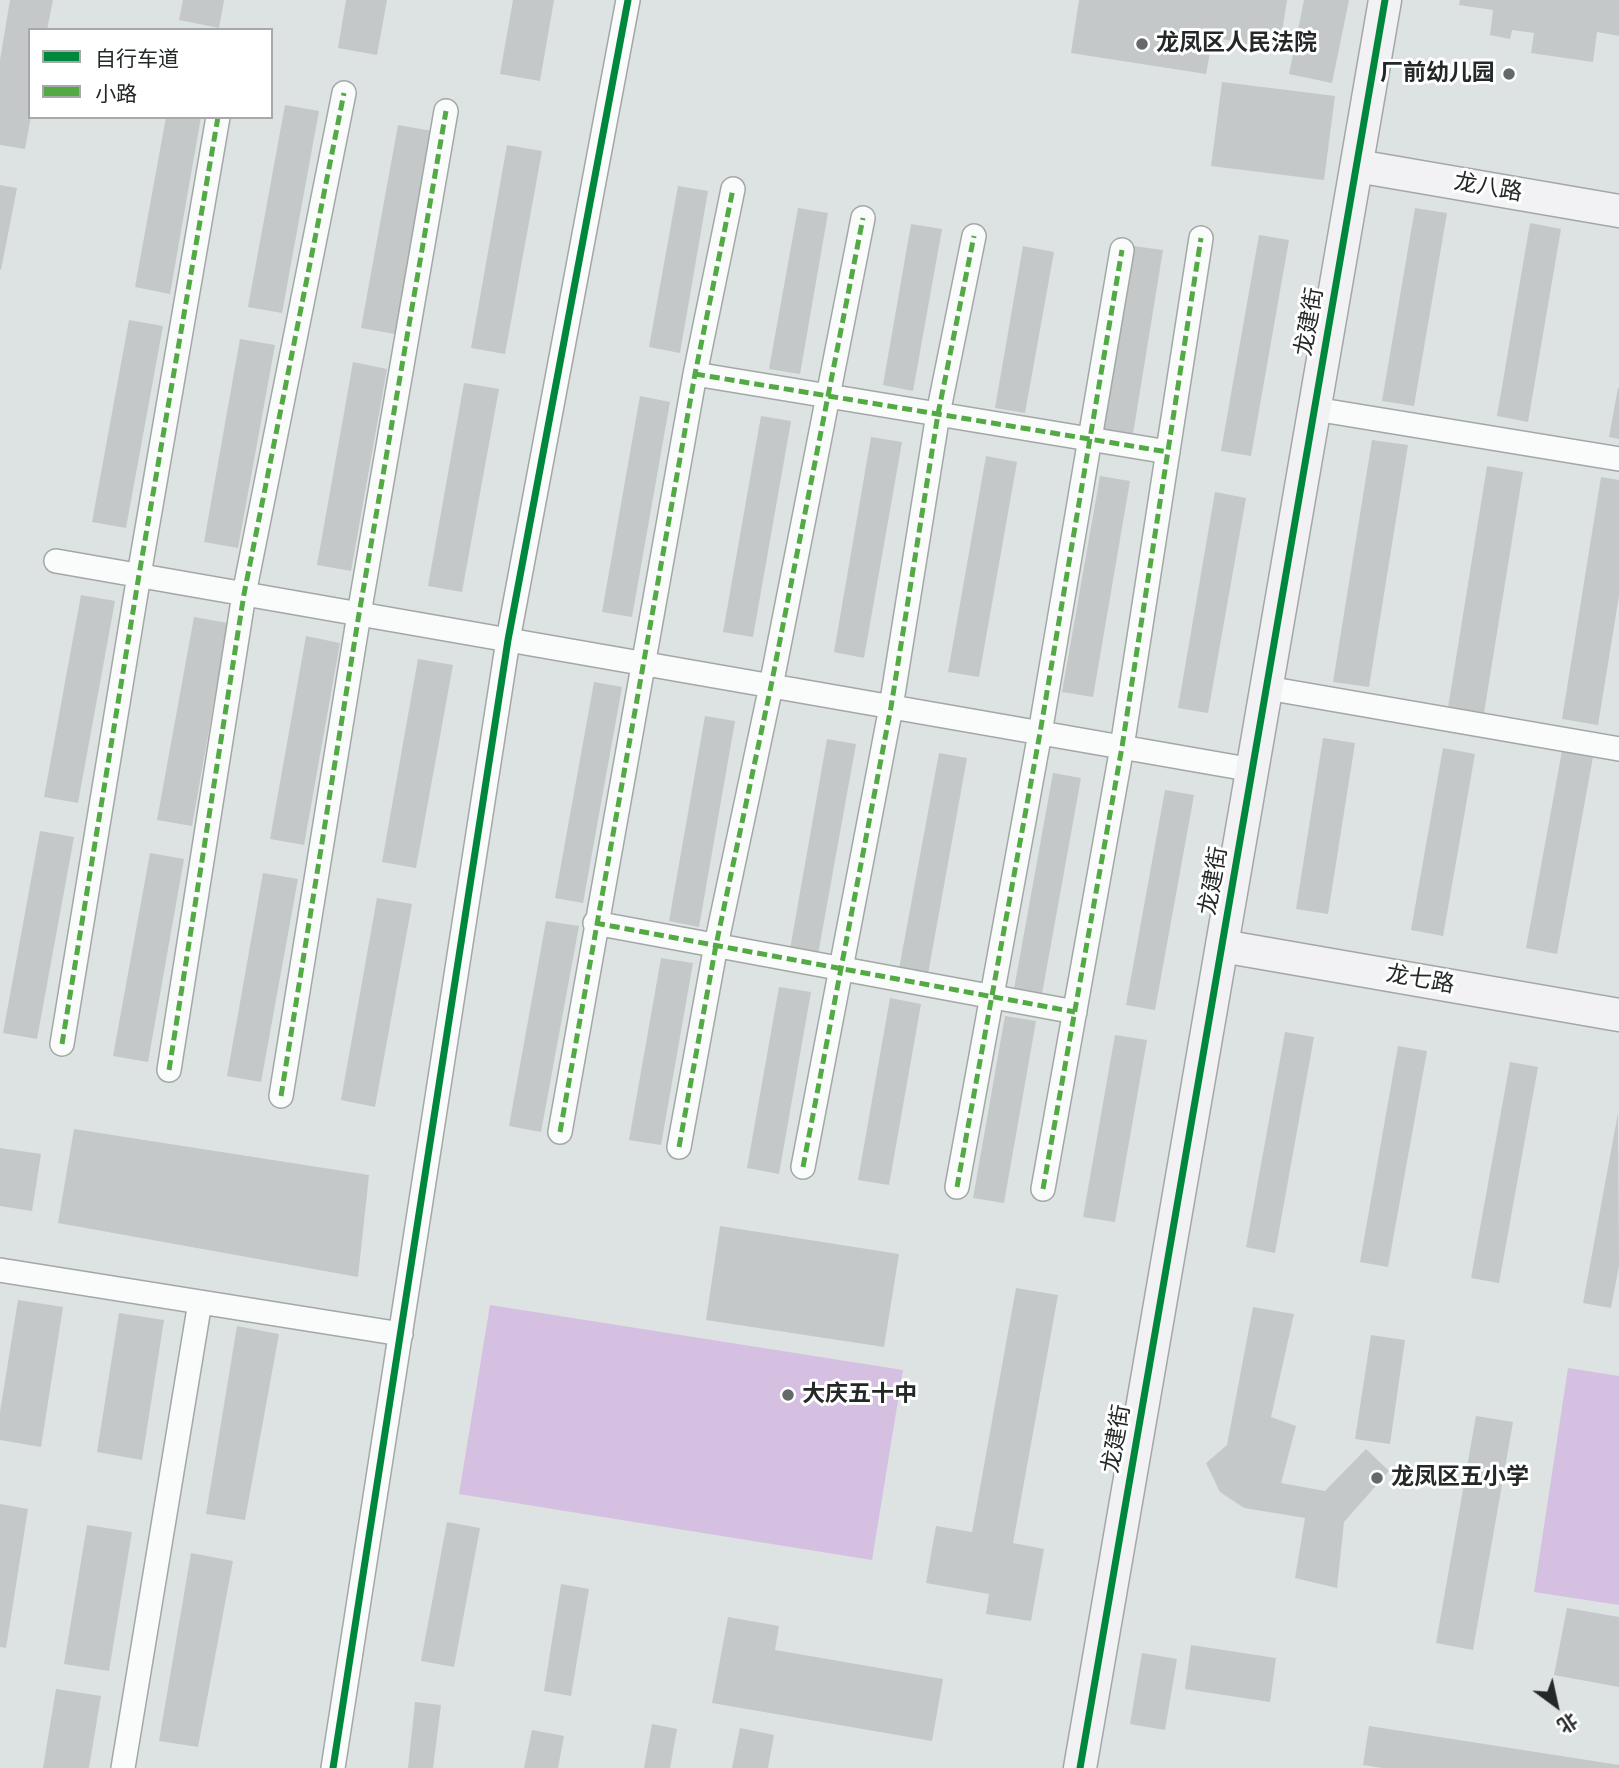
<!DOCTYPE html>
<meta charset="utf-8">
<style>
body{margin:0}
#map{position:relative;width:1619px;height:1768px;overflow:hidden;background:#dde2e2;font-family:Arial,"Noto Sans SC",sans-serif}
canvas{display:block}
.legend{position:absolute;left:28px;top:28px;width:245px;height:91px;box-sizing:border-box;background:#fff;border:2px solid #a7a9a9;margin:0;padding:9px 12px;list-style:none;font-size:21px;color:#242828}
.legend li{display:flex;align-items:center;gap:14px;height:35px}
.legend b{width:35px;border:2px solid #a7a9a9}
.north{position:absolute;left:1521px;top:1670px;width:70px;height:70px;-webkit-text-stroke:5px #fff;paint-order:stroke;rotate:147deg;font-size:19px;font-weight:700;line-height:28px;text-align:center;color:#242828}
.north::after{content:'';display:block;margin:auto;width:24px;height:32px;background:#242828;clip-path:polygon(50% 0,100% 100%,50% 72%,0 100%)}
</style>
<div id="map">
<canvas width="1619" height="1768"></canvas>
<ul class="legend">
<li><b style="height:9px;background:#00873e"></b>自行车道</li>
<li><b style="height:9px;background:#53aa44"></b>小路</li>
</ul>
<div class="north">北</div>
</div>
<script>
const ctx = document.querySelector('canvas').getContext('2d');
ctx.lineJoin = 'round';
function fillPath(path, color) {
  ctx.fillStyle = color;
  ctx.fill(path, 'evenodd');
}
function poly(rows) {
  const path = new Path2D();
  for (const r of rows) {
    path.moveTo(r[0], r[1]);
    for (let i = 2; i < r.length; i += 2) path.lineTo(r[i], r[i + 1]);
  }
  return path;
}
function trace(path, color, width, dash) {
  ctx.strokeStyle = color;
  ctx.lineWidth = width;
  ctx.lineCap = dash ? 'butt' : 'round';
  ctx.setLineDash(dash || []);
  ctx.stroke(path);
}
function write(font, color, halo, rows, align = 'center') {
  ctx.font = font + ' Arial,"Noto Sans SC",sans-serif';
  ctx.lineWidth = 6;
  ctx.setLineDash([]);
  ctx.textBaseline = 'middle';
  ctx.strokeStyle = halo;
  ctx.fillStyle = color;
  for (const [text, x, y, turn = 0] of rows) {
    ctx.save();
    ctx.translate(x, y);
    ctx.rotate((+turn || 0) * Math.PI / 180);
    ctx.textAlign = isNaN(turn) ? turn : align;
    if (halo) ctx.strokeText(text, 0, 0);
    ctx.fillText(text, 0, 0);
    ctx.restore();
  }
}
fillPath(poly([
 [490,1305,903,1370,872,1560,459,1494],
 [1568,1368,1619,1376,1619,1605,1534,1592]
]), '#d5c0e2');
fillPath(poly([
 [10,0,53,0,47,30,30,30,31,117,25,149,0,145,0,60],
 [183,0,224,0,219,28,179,20],
 [346,0,387,0,377,55,338,48],
 [513,0,554,0,540,81,500,74],
 [1079,0,1287,0,1279,51,1213,37,1206,74,1071,53],
 [1304,0,1349,0,1332,83,1289,74],
 [1460,0,1619,0,1619,36,1597,32,1593,62,1531,53,1534,33,1512,30,1510,39,1490,35,1493,10,1459,5],
 [1222,82,1335,96,1324,180,1211,166],
 [285,105,319,111,282,313,248,307],
 [166,117,201,117,170,294,135,287],
 [398,125,432,131,395,334,361,328],
 [507,145,542,151,505,354,471,348],
 [0,185,17,188,1,270,0,269],
 [678,186,708,191,680,353,649,347],
 [798,208,828,213,800,374,769,369],
 [1415,208,1447,213,1414,406,1382,401],
 [1530,223,1561,229,1528,422,1497,416],
 [911,224,942,229,913,391,883,385],
 [1259,235,1289,240,1251,456,1221,451],
 [1023,246,1054,252,1025,413,995,408],
 [1133,246,1163,250,1133,434,1103,429],
 [129,320,163,326,126,528,92,522],
 [240,339,275,345,238,548,204,542],
 [353,362,387,369,351,571,317,565],
 [464,383,499,389,462,592,428,586],
 [1618,388,1619,388,1619,439,1609,437],
 [640,396,670,402,632,617,602,612],
 [761,416,791,421,753,637,723,632],
 [871,437,902,442,864,658,834,652],
 [1372,440,1408,445,1369,687,1333,682],
 [986,456,1017,462,979,677,948,672],
 [1487,466,1523,472,1484,713,1448,708],
 [1100,476,1130,481,1093,697,1062,692],
 [1601,477,1619,480,1619,596,1598,725,1562,719],
 [1215,492,1246,498,1208,713,1178,708],
 [81,595,115,601,78,803,44,797],
 [194,617,228,623,192,826,157,820],
 [306,636,340,643,304,845,270,839],
 [418,659,453,665,416,868,382,862],
 [594,682,622,687,583,903,555,898],
 [705,716,735,721,699,927,669,921],
 [1323,738,1355,743,1328,914,1296,909],
 [827,739,856,744,817,960,789,955],
 [1443,748,1475,754,1443,936,1411,930],
 [1562,751,1593,757,1557,954,1526,948],
 [939,753,967,758,928,974,899,969],
 [1053,773,1081,778,1042,994,1014,989],
 [1165,790,1194,795,1155,1010,1126,1005],
 [40,831,74,837,37,1039,3,1033],
 [150,853,184,859,148,1062,113,1056],
 [263,873,298,879,261,1082,227,1076],
 [377,898,412,904,375,1107,341,1100],
 [546,921,579,926,541,1132,509,1126],
 [661,958,693,963,661,1145,629,1140],
 [779,987,811,992,779,1174,747,1168],
 [890,998,921,1004,889,1185,858,1180],
 [1005,1016,1036,1021,1004,1203,973,1198],
 [1285,1032,1314,1037,1275,1253,1246,1247],
 [1115,1035,1147,1040,1115,1222,1083,1217],
 [1398,1046,1427,1051,1388,1267,1360,1262],
 [1510,1062,1538,1067,1499,1283,1471,1278],
 [1618,1113,1619,1266,1611,1308,1583,1303],
 [74,1129,369,1175,358,1277,58,1223],
 [0,1148,41,1154,32,1211,0,1206],
 [720,1226,899,1254,884,1347,706,1320],
 [1016,1288,1058,1295,1013,1543,1044,1549,1031,1621,986,1614,989,1594,926,1583,936,1526,972,1532],
 [18,1300,63,1307,41,1447,0,1440,0,1412],
 [1253,1307,1294,1314,1271,1417,1296,1426,1281,1483,1325,1491,1366,1449,1389,1471,1344,1522,1337,1588,1295,1578,1305,1518,1244,1508,1220,1492,1206,1463,1227,1445],
 [119,1313,164,1320,142,1460,97,1452],
 [237,1326,279,1334,245,1520,206,1514],
 [1371,1335,1405,1340,1390,1444,1355,1439],
 [1476,1416,1513,1422,1473,1650,1436,1643],
 [0,1504,28,1509,6,1648,0,1647],
 [447,1522,480,1528,454,1667,421,1661],
 [87,1525,132,1532,109,1671,64,1664],
 [191,1553,233,1561,198,1747,159,1741],
 [561,1584,589,1589,571,1696,544,1691],
 [1567,1608,1619,1617,1619,1687,1554,1675],
 [728,1617,779,1626,775,1650,943,1679,932,1741,712,1703],
 [1191,1645,1276,1658,1270,1702,1185,1689],
 [1142,1653,1177,1659,1165,1730,1130,1724],
 [56,1689,101,1696,89,1768,43,1768],
 [415,1702,441,1705,433,1768,408,1768],
 [652,1724,677,1729,670,1768,644,1768],
 [1369,1726,1619,1765,1619,1768,1382,1768,1363,1765],
 [740,1728,774,1735,768,1768,732,1768],
 [532,1730,564,1736,558,1768,524,1768]
]), '#c4c8c8');
const street = poly([
 [695,374,1168,452],
 [1315,409,1619,459],
 [56,561,1253,770],
 [1267,688,1619,749],
 [595,923,1075,1012],
 [62,1044,139,575,218,117],
 [169,1070,244,594,344,93],
 [281,1096,359,614,446,111],
 [560,1132,695,374,733,189],
 [679,1147,716,945,771,686,863,218],
 [803,1167,891,707,938,414,974,236],
 [957,1187,1040,733,1122,250],
 [1043,1189,1122,747,1201,238],
 [0,1270,401,1334],
 [123,1768,200,1302],
 [333,1768,508,640,628,0]
]);
const secondary = poly([
 [1357,166,1619,211],
 [1222,946,1619,1015],
 [1080,1768,1385,0]
]);
trace(street, '#a3a8a7', 26);
trace(secondary, '#a3a8a7', 35);
trace(street, '#fafbfb', 23);
trace(secondary, '#f2f1f3', 32);
trace(poly([
 [695,374,1168,452],
 [595,923,1075,1012],
 [62,1044,139,575,218,117],
 [169,1070,244,594,344,93],
 [281,1096,359,614,446,111],
 [560,1132,695,374,733,189],
 [679,1147,716,945,771,686,863,218],
 [803,1167,891,707,938,414,974,236],
 [957,1187,1040,733,1122,250],
 [1043,1189,1122,747,1201,238]
]), '#53aa44', 5, [10, 5]);
trace(poly([
 [333,1768,508,640,628,0],
 [1080,1768,1385,0]
]), '#00873e', 7);
for (const [x, y, r, color] of [
 [1142,44,7,"#656969"],
 [1509,74,7,"#656969"],
 [788,1395,7,"#656969"],
 [1377,1478,7,"#656969"]
]) {
  const dot = new Path2D();
  dot.arc(x, y, r, 0, 2 * Math.PI);
  ctx.fillStyle = color;
  ctx.fill(dot);
  trace(dot, '#fff', 2.5);
}
write('bold 23px', '#242828', '#fff', [
 ["龙凤区人民法院",1156,44],
 ["厂前幼儿园",1495,74,"right"],
 ["大庆五十中",802,1395],
 ["龙凤区五小学",1391,1478]
], 'left');
write('23px', '#242828', '#fff', [
 ["龙八路",1488,188,10],
 ["龙建街",1310,322,-80],
 ["龙建街",1214,881,-80],
 ["龙七路",1420,980,10],
 ["龙建街",1117,1439,-80]
]);
</script>
